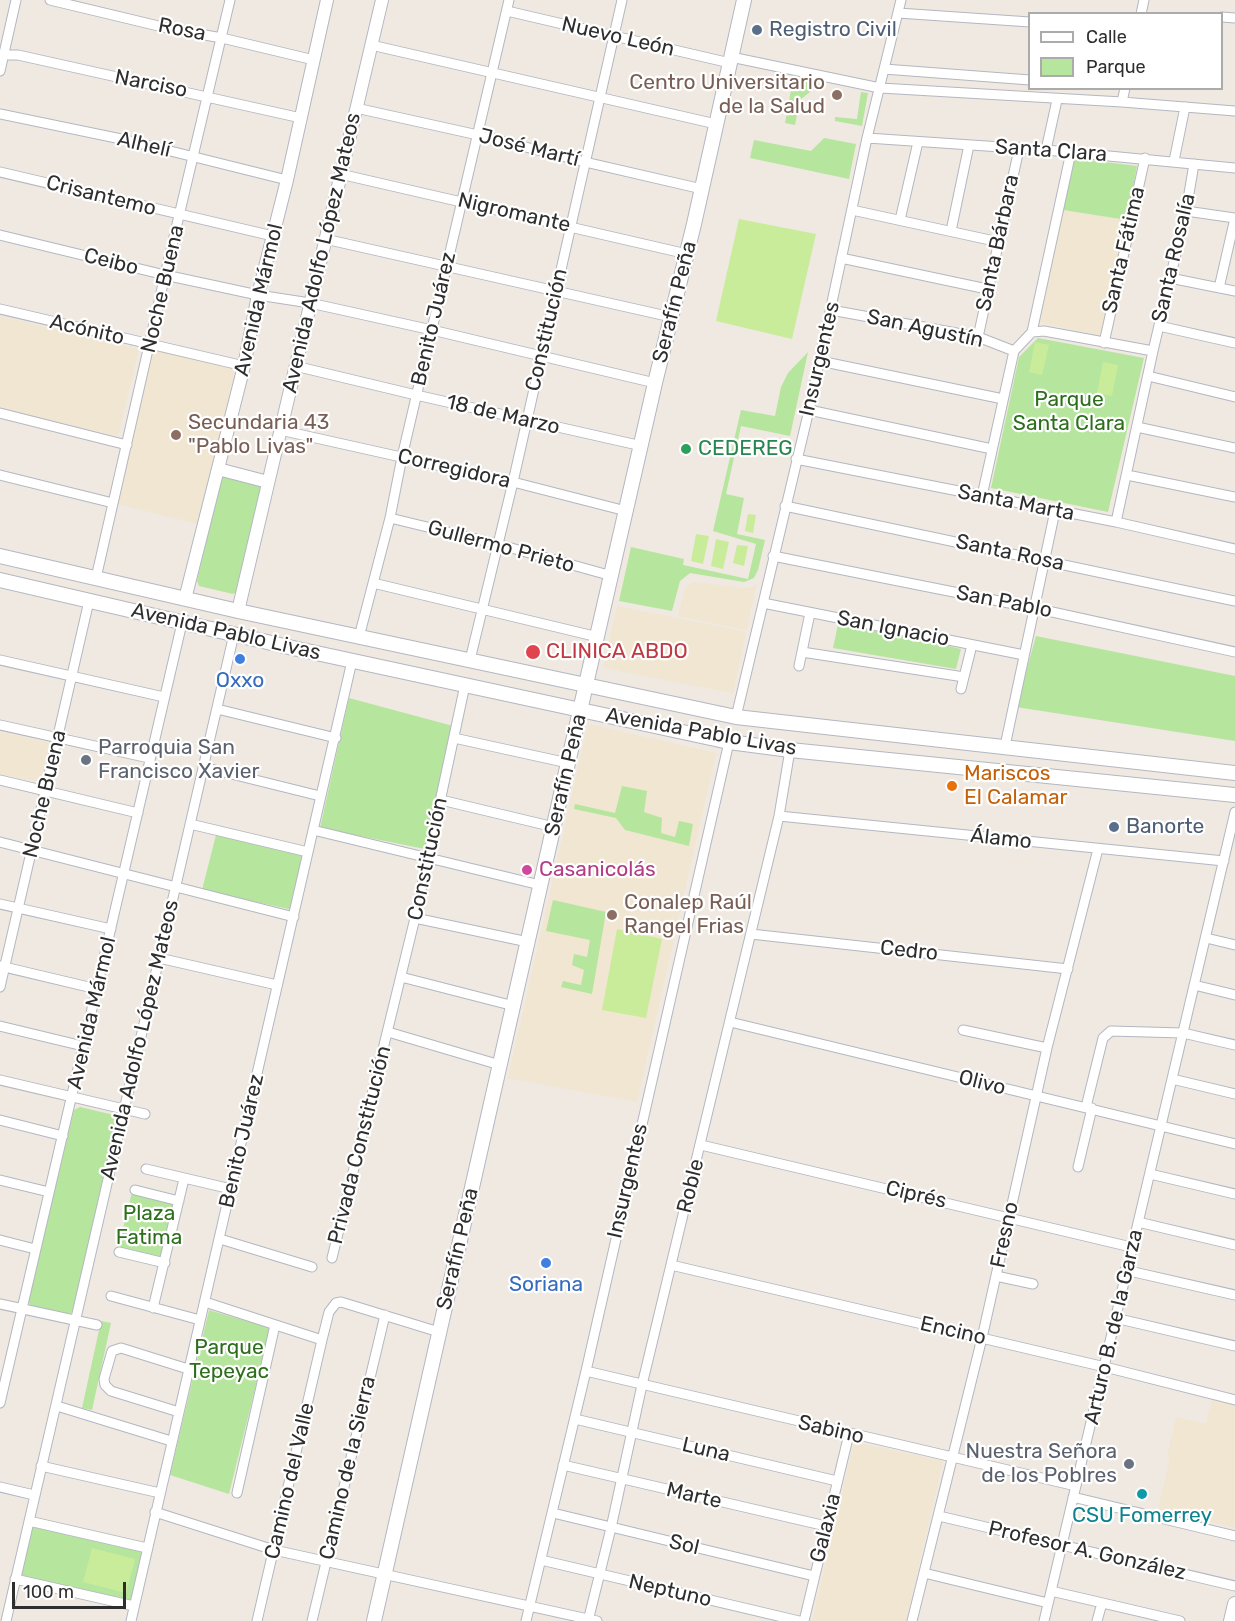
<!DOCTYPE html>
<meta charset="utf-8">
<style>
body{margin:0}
#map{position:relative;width:1235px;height:1621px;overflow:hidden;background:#efe9e1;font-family:Rubik,sans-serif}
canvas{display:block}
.legend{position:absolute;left:1028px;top:12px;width:195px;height:78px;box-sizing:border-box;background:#fff;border:2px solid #ababab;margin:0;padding:8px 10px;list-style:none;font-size:18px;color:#2e2e2e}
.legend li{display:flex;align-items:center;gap:12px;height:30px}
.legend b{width:30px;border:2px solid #ababab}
.scale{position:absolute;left:12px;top:1582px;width:114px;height:27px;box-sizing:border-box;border:3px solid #2e2e2e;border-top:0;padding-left:8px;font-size:18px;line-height:21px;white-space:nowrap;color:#2e2e2e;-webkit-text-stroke:4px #fff;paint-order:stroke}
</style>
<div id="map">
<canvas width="1235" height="1621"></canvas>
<ul class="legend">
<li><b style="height:8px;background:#fff"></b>Calle</li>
<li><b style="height:16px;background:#b6e59e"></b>Parque</li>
</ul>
<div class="scale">100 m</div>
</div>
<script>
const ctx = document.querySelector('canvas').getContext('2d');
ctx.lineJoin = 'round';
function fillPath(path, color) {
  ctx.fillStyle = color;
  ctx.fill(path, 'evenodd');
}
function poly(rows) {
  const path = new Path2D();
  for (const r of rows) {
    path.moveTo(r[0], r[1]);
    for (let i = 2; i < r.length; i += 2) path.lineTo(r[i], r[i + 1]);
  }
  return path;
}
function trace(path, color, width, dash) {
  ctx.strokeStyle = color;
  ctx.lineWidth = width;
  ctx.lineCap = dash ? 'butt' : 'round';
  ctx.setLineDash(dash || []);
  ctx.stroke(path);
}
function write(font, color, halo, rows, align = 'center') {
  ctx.font = font + ' Rubik,sans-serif';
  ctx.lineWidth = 4.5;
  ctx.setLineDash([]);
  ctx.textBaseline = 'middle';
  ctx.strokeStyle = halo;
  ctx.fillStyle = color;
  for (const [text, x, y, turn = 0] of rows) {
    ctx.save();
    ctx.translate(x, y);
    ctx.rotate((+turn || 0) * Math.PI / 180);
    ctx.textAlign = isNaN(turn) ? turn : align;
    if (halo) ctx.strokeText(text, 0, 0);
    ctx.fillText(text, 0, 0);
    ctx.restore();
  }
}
fillPath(poly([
 [1063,210,1127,220,1104,337,1036,321],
 [0,316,139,349,118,436,0,409],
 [153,347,236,366,198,524,118,504],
 [695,582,742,588,752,587,756,584,747,630,678,616,685,589,688,585],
 [617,606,746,632,733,693,603,668],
 [588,724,716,753,637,1102,508,1078],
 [0,732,47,742,49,745,42,779,39,782,0,774],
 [1212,1400,1235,1405,1235,1528,1158,1509,1170,1458,1167,1457,1176,1417,1206,1424],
 [854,1442,943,1461,906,1621,812,1621]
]), '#f0e6d1');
fillPath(poly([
 [793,79,820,84,800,100,795,125,785,123],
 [861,92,868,93,862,126,835,121,835,117,857,119],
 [824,138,856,144,849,179,750,158,754,140,811,151],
 [1074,158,1137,166,1127,220,1063,210],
 [1038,338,1144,358,1108,512,991,488,1019,357],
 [808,352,790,436,741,426,726,494,744,498,737,534,765,540,758,570,754,578,744,582,690,573,680,581,672,611,619,601,631,547,684,559,683,565,748,579,756,544,713,531,741,410,775,416,781,387,788,373],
 [222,475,263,485,239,591,233,594,199,586,197,581],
 [839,620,961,649,956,669,833,648],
 [1036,636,1235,676,1235,741,1016,707],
 [349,698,453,726,425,849,320,828],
 [622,786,647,791,644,812,662,818,661,833,675,837,679,821,693,824,689,846,625,830,616,818,574,809,575,804,615,813],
 [216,835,304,854,293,910,202,890],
 [553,900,606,912,592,994,561,987,563,981,581,985,584,970,572,965,574,954,587,957,590,940,546,931],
 [80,1107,114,1115,116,1120,73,1312,68,1314,31,1306,28,1301,74,1110],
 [132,1192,174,1201,165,1261,118,1249],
 [209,1310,270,1328,229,1494,170,1475],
 [101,1321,111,1323,92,1410,82,1408],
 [32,1523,147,1548,132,1604,20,1575]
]), '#b6e59e');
fillPath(poly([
 [739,219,816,234,792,339,716,321],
 [1035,342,1049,345,1042,375,1029,372],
 [1103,362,1118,365,1112,396,1097,393],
 [748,514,756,515,753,533,745,531],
 [696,534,709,536,703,564,691,561],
 [716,539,729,542,723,569,711,566],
 [737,545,748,546,744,566,733,563],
 [617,929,662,939,646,1018,602,1010],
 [92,1548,135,1559,126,1593,83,1582]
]), '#c9ec9a');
const minor = poly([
 [50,0,171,29,222,38,314,60],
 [507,11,730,63],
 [898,13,1030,22],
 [1141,14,1144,0],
 [1222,17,1235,18],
 [371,45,716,124],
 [0,55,18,55,301,118],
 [731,57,880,88,1122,102,1235,111],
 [884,69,1030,80],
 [0,71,16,0],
 [1122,102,1125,88],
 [356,108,478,135,585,162,702,189],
 [0,114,126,140,287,180],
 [867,138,1046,150,1235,168],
 [1046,150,1057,100],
 [1174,161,1185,107],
 [0,172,273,236],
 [340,174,687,254],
 [852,210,999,242],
 [1186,211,1235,218],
 [900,220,918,142],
 [951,231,969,145],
 [0,235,165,275,258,295,310,303,432,330,655,383],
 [325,239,671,317],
 [841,258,987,289],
 [1170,278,1235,291],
 [1219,288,1235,218],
 [0,309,244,366],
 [831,310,978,337,1014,351],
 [1159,326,1235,343],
 [1032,332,1071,152],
 [978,337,1019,149],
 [1104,343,1145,158],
 [820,361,1003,399],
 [295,366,416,395,642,446],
 [1148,376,1235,397],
 [809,410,992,449],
 [0,413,127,445],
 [1137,427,1235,448],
 [280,430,513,482,626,511],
 [796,459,1116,522,1235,549],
 [0,475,113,503],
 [1127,475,1235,497],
 [982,496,1014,351,1032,332,1044,331,1153,351],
 [785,506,1235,601],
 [390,518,497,544,612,576],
 [1116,522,1153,351,1186,211,1194,164],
 [773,556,1034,608,1235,652],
 [96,578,165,275,230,0],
 [373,583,598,637],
 [763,603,1024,655],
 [359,637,390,518,402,457,509,0],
 [802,652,964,677],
 [0,660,164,697],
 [470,660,513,482,622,0],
 [799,666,810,613],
 [961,689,972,645],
 [217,709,336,738],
 [736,717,809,410,867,138,901,0],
 [0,725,149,758],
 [454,738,568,763],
 [1005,746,1055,511],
 [203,767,320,796],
 [0,780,138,813],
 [441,800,554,827],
 [779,816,1224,861],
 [190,824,308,852],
 [313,830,540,885],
 [0,842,294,917],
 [0,904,111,929],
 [415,918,528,942],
 [751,934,1068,969],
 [1206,938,1235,945],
 [159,958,277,985],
 [0,966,97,989],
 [401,977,514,1006],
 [1194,985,1235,995],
 [0,987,89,601],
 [730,1022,1235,1144],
 [0,1026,83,1046],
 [963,1030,1047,1048],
 [388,1032,500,1065],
 [1172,1079,1235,1094],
 [0,1080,145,1114],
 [1086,1107,1103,1038,1111,1031,1183,1033,1235,1045],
 [0,1120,63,1136],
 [701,1145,1131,1247],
 [1078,1167,1092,1108],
 [146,1169,231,1189],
 [1150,1174,1235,1194],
 [0,1180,49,1192],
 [135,1190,179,1201],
 [1138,1222,1235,1245],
 [220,1239,312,1267],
 [0,1240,35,1249],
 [119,1252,165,1263],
 [332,1258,415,918,465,685],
 [671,1265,1105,1367,1235,1400],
 [1125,1270,1235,1295],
 [996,1276,1033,1284],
 [111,1296,200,1320],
 [205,1302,322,1340,329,1312,336,1303,341,1302,439,1332],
 [0,1304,97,1325],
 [153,1308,184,1179],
 [1115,1318,1235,1346],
 [586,1371,1076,1486],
 [0,1403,182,623],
 [57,1406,171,1441],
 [179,1412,111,1391,105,1385,104,1379,112,1351,121,1348,188,1369],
 [575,1419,837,1481],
 [563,1465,826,1526],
 [41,1466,160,1493],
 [0,1487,34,1495],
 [237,1493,275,1325],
 [1073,1497,1235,1536],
 [155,1512,274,1550,597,1621],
 [553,1513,814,1576],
 [939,1516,1235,1586],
 [29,1521,147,1548],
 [541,1560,799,1621],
 [924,1573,1048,1603],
 [15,1579,134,1606],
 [1051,1591,1180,1621],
 [6,1621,234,634],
 [131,1621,352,661],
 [257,1621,322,1340],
 [312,1621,385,1315],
 [526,1621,586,1371,729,742],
 [588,1621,611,1528,642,1385,779,816,790,750],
 [804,1621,849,1434],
 [912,1621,982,1338,1047,1048,1098,849],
 [1044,1621,1235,812],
 [1097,1621,1102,1603]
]);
const tertiary = poly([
 [218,469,268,482],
 [185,599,244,366,258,295,287,180,327,0],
 [238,611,382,0]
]);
const secondary = poly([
 [0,556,238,611,736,717,1235,773],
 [0,580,293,648,729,742,790,750,1235,795],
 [374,1621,568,763,655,383,694,224,744,0],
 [1231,1621,1235,1604]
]);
trace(minor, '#b4b7c1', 11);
trace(tertiary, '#b4b7c1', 14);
trace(secondary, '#b4b7c1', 16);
trace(minor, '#fff', 9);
trace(tertiary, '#fff', 12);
trace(secondary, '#fff', 14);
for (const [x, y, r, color] of [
 [757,30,6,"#5c6f8a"],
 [837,95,6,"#8d6e63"],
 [176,435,6,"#8d6e63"],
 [686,449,6,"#2e9e5b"],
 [533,652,8,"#e0444e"],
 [240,659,6,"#3f7fe0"],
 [86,760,6,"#6b7280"],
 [952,786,6,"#e8710a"],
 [1114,827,6,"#5c6f8a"],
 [527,870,6,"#d1479c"],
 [612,915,6,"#8d6e63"],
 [546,1263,6,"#3f7fe0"],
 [1129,1464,6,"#6b7280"],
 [1142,1494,6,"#0f9aa8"]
]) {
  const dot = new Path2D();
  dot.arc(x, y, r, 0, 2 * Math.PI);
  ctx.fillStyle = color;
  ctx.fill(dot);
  trace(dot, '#fff', 2);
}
write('21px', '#2e2e2e', '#fff', [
 ["Rosa",182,30,11],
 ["Nuevo León",618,37,13],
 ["Narciso",151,84,11],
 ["Alhelí",144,145,13],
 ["José Martí",529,148,14],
 ["Santa Clara",1051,151,4],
 ["Crisantemo",101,196,14],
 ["Nigromante",514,213,13],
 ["Santa Bárbara",998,243,-78],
 ["Santa Fátima",1124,250,-77],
 ["Avenida Adolfo López Mateos",322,253,-77],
 ["Santa Rosalía",1174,258,-77],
 ["Ceibo",111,262,14],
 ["Noche Buena",163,289,-77],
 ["Avenida Mármol",259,300,-77],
 ["Serafín Peña",675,302,-76],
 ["Benito Juárez",434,319,-77],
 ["San Agustín",925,329,12],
 ["Acónito",87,330,13],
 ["Constitución",547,330,-77],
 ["Insurgentes",820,359,-77],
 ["18 de Marzo",503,415,13],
 ["Corregidora",454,469,13],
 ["Santa Marta",1016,503,11],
 ["Gullermo Prieto",501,547,15],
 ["Santa Rosa",1010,553,12],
 ["San Pablo",1004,602,11],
 ["San Ignacio",893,629,11],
 ["Avenida Pablo Livas",226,632,13],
 ["Avenida Pablo Livas",701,732,10],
 ["Serafín Peña",566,775,-77],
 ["Noche Buena",45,794,-77],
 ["Álamo",1001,839,6],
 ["Constitución",428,859,-78],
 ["Cedro",909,951,6],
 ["Avenida Mármol",92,1013,-77],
 ["Avenida Adolfo López Mateos",140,1040,-77],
 ["Olivo",982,1083,14],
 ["Benito Juárez",242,1141,-77],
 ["Privada Constitución",360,1145,-76],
 ["Insurgentes",628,1181,-77],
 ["Roble",691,1186,-76],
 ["Ciprés",916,1195,13],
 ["Fresno",1005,1235,-78],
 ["Serafín Peña",458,1249,-77],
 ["Arturo B. de la Garza",1114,1327,-77],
 ["Encino",953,1331,13],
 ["Sabino",831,1430,13],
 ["Luna",706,1450,13],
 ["Camino de la Sierra",348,1468,-77],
 ["Camino del Valle",290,1481,-77],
 ["Marte",694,1496,13],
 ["Galaxia",826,1528,-76],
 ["Sol",684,1545,13],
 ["Profesor A. González",1087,1551,13],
 ["Neptuno",670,1591,13]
]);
write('21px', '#4e5e75', '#fff', [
 ["Registro Civil",769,30],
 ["Banorte",1126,827]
], 'left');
write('21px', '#785e54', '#fff', [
 ["Centro Universitario",825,83,"right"],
 ["de la Salud",825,107,"right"],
 ["Secundaria 43",188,423],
 ["\"Pablo Livas\"",188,447],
 ["Conalep Raúl",624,903],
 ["Rangel Frias",624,927]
], 'left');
write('21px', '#2c6e1b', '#fff', [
 ["Parque",1069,400],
 ["Santa Clara",1069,424],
 ["Plaza",149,1214],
 ["Fatima",149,1238],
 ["Parque",229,1348],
 ["Tepeyac",229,1372]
]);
write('21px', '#27864d', '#fff', [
 ["CEDEREG",698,449]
], 'left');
write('21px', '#be3a42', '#fff', [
 ["CLINICA ABDO",546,652]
], 'left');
write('21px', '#366cbe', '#fff', [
 ["Oxxo",240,681],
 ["Soriana",546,1285]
]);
write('21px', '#5b616d', '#fff', [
 ["Parroquia San",98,748],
 ["Francisco Xavier",98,772],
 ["Nuestra Señora",1117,1452,"right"],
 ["de los Poblres",1117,1476,"right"]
], 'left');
write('21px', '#c56008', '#fff', [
 ["Mariscos",964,774],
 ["El Calamar",964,798]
], 'left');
write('21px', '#b23c85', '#fff', [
 ["Casanicolás",539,870]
], 'left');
write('21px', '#0d838f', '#fff', [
 ["CSU Fomerrey",1142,1516]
]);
</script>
